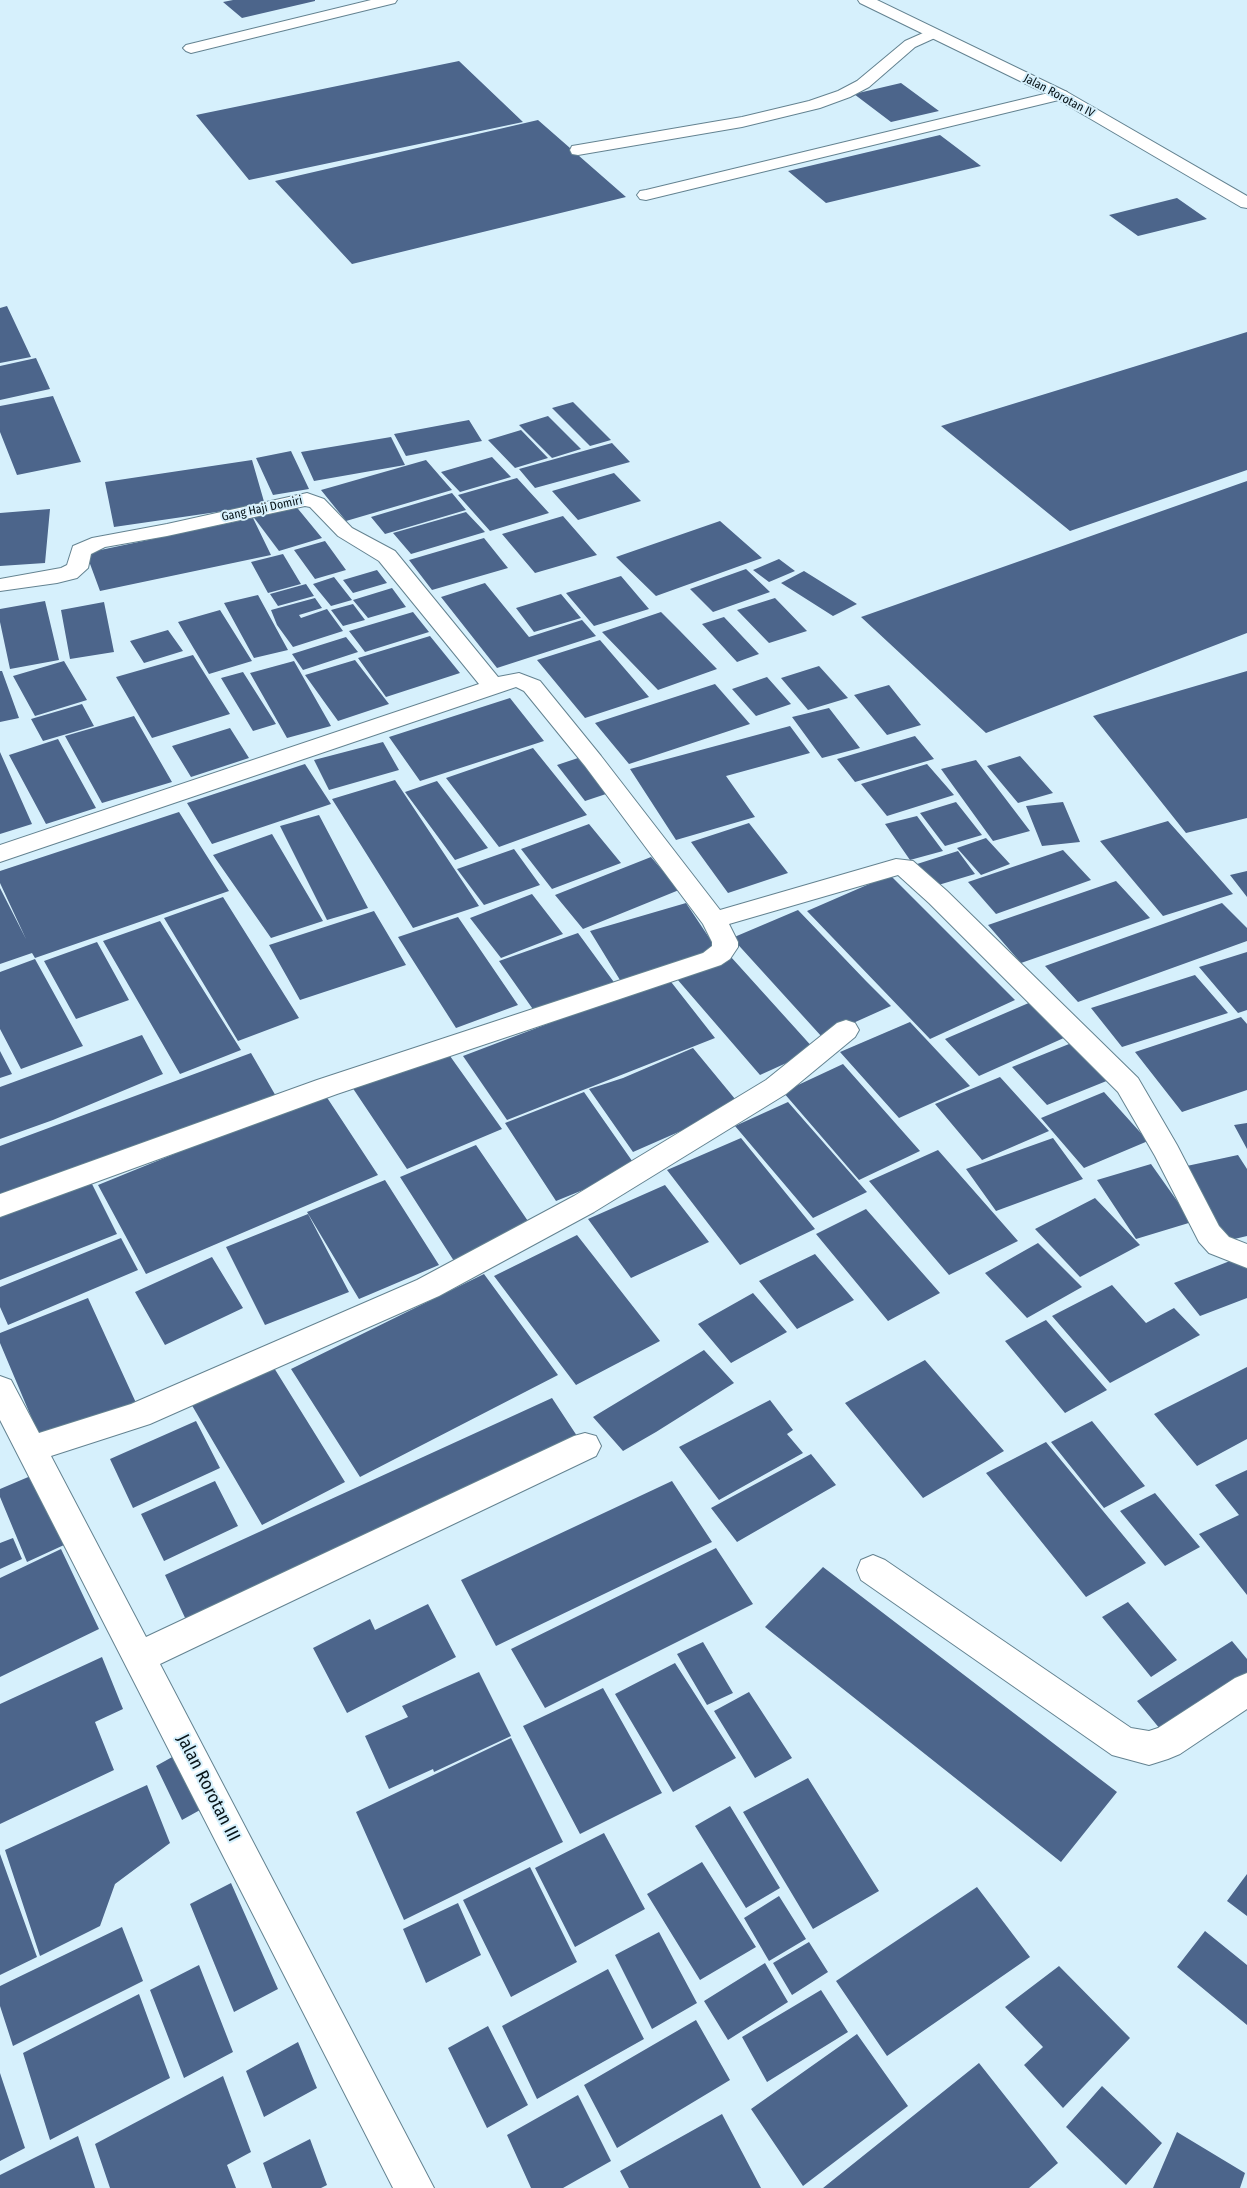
<!DOCTYPE html>
<style>
body{margin:0}
canvas{display:block;background:#d6f0fc}
</style>
<canvas width="1247" height="2188"></canvas>
<script>
const ctx = document.querySelector('canvas').getContext('2d');
ctx.lineJoin = 'round';
function fillPath(path, color) {
  ctx.fillStyle = color;
  ctx.fill(path, 'evenodd');
}
function poly(rows) {
  const path = new Path2D();
  for (const r of rows) {
    path.moveTo(r[0], r[1]);
    for (let i = 2; i < r.length; i += 2) path.lineTo(r[i], r[i + 1]);
  }
  return path;
}
function trace(path, color, width, dash) {
  ctx.strokeStyle = color;
  ctx.lineWidth = width;
  ctx.lineCap = dash ? 'butt' : 'round';
  ctx.setLineDash(dash || []);
  ctx.stroke(path);
}
function write(font, color, halo, rows, align = 'center') {
  ctx.font = font + ' "Fira Sans Condensed",sans-serif';
  ctx.lineWidth = 4;
  ctx.setLineDash([]);
  ctx.textBaseline = 'middle';
  ctx.strokeStyle = halo;
  ctx.fillStyle = color;
  for (const [text, x, y, turn = 0] of rows) {
    ctx.save();
    ctx.translate(x, y);
    ctx.rotate((+turn || 0) * Math.PI / 180);
    ctx.textAlign = isNaN(turn) ? turn : align;
    if (halo) ctx.strokeText(text, 0, 0);
    ctx.fillText(text, 0, 0);
    ctx.restore();
  }
}
fillPath(poly([
 [233,0,315,0,315,1,242,18,223,2],
 [459,61,523,122,249,180,196,115],
 [901,83,939,111,891,122,854,94],
 [538,120,626,197,352,264,275,181],
 [940,135,981,166,826,203,788,171],
 [1177,198,1207,219,1138,236,1109,215],
 [7,306,31,357,0,363,0,308],
 [1247,332,1247,470,1070,531,941,426],
 [36,358,50,389,0,400,0,366],
 [53,396,81,462,17,475,0,432,0,406],
 [573,402,611,440,590,446,552,408],
 [548,416,581,449,552,458,519,425],
 [469,420,482,441,406,456,394,434],
 [521,430,548,458,515,468,488,440],
 [391,437,405,465,314,481,301,452],
 [612,443,630,462,535,488,519,469],
 [291,451,309,489,273,495,256,458],
 [492,457,511,477,460,492,441,472],
 [252,460,265,505,114,527,105,482],
 [426,460,452,490,346,521,321,490],
 [614,473,641,501,578,520,552,491],
 [517,478,549,513,490,531,458,495],
 [1247,481,1247,633,986,733,861,617],
 [452,493,466,510,385,534,371,517],
 [294,504,322,538,279,551,252,515],
 [50,509,45,563,0,566,0,513],
 [466,512,485,532,411,554,393,533],
 [563,516,597,555,535,573,502,534],
 [253,518,271,555,100,591,86,553],
 [720,521,762,558,656,596,616,557],
 [484,538,508,568,432,590,409,560],
 [325,541,346,570,315,579,294,550],
 [283,554,301,584,268,593,251,562],
 [779,559,795,571,769,582,753,570],
 [746,569,770,592,713,612,690,589],
 [377,570,387,583,353,593,343,580],
 [804,571,857,604,833,616,781,583],
 [621,576,649,609,594,626,566,593],
 [334,577,352,600,331,606,313,584],
 [485,583,529,637,582,620,596,636,497,668,441,597],
 [306,584,314,596,278,606,270,594],
 [392,588,406,607,368,618,353,600],
 [561,594,581,618,534,632,516,608],
 [258,595,288,650,254,658,224,603],
 [315,598,322,608,299,615,301,618,327,609,343,631,293,647,277,625,271,610],
 [775,598,807,631,769,643,737,610],
 [45,601,59,660,10,669,0,622,0,609],
 [104,602,114,652,70,659,61,610],
 [353,604,365,620,343,626,331,610],
 [220,610,252,661,209,674,178,622],
 [413,612,429,632,365,652,349,631],
 [661,612,680,631,717,669,658,690,602,632],
 [724,617,759,654,737,662,702,624],
 [168,630,183,651,144,663,130,641],
 [430,636,460,673,386,697,358,658],
 [346,637,358,652,303,670,292,654],
 [600,640,649,697,585,718,537,660],
 [193,655,230,714,152,738,116,677],
 [355,660,389,704,338,721,305,675],
 [64,661,87,700,35,716,13,676],
 [294,661,331,726,287,738,250,673],
 [819,666,848,698,808,710,781,678],
 [0,671,2,671,19,718,0,722],
 [1247,671,1247,818,1186,833,1093,716],
 [243,672,276,724,253,731,221,678],
 [767,677,791,704,756,716,732,689],
 [715,684,750,724,629,764,595,723],
 [889,685,921,725,887,735,854,695],
 [510,698,544,741,420,781,389,737],
 [82,704,94,726,43,741,31,719],
 [829,708,860,748,822,758,792,717],
 [134,716,172,782,102,803,65,736],
 [790,726,810,753,726,776,755,817,676,840,630,769],
 [230,728,249,758,191,777,172,746],
 [915,736,934,759,855,782,837,759],
 [58,739,96,808,46,824,9,755],
 [383,742,399,770,329,790,314,760],
 [533,748,587,815,499,847,446,778],
 [0,752,32,824,0,834],
 [584,756,612,792,585,801,557,765],
 [1020,756,1053,793,1018,803,987,766],
 [976,760,1030,831,993,841,941,769],
 [305,764,331,804,212,844,187,803],
 [927,764,954,795,887,816,861,784],
 [395,780,479,906,413,928,332,799],
 [437,781,488,848,455,860,405,792],
 [956,802,982,835,945,846,920,813],
 [1063,802,1080,842,1042,846,1026,806],
 [179,812,229,891,35,958,32,953,0,964,0,888,26,939,0,883,0,871],
 [319,815,368,908,327,920,280,826],
 [917,816,943,851,910,860,885,824],
 [1168,821,1202,859,1233,894,1163,916,1100,841],
 [749,823,788,873,728,893,691,842],
 [589,824,621,863,552,889,521,849],
 [272,834,323,921,271,938,213,855],
 [986,838,1010,864,981,875,957,848],
 [514,849,540,885,484,905,457,869],
 [1063,850,1091,880,996,914,968,882],
 [958,851,975,874,935,886,917,864],
 [651,857,679,890,583,929,555,895],
 [1247,871,1247,897,1230,875],
 [890,875,1015,1000,930,1039,807,911],
 [1116,881,1150,918,1021,963,988,925],
 [532,894,563,934,501,958,470,918],
 [223,897,299,1018,238,1041,164,918],
 [686,903,718,951,620,980,590,931],
 [1222,903,1247,928,1247,941,1078,1002,1045,966],
 [798,910,866,981,891,1006,822,1037,732,938],
 [374,911,406,965,300,1000,269,945],
 [458,917,518,1005,456,1028,398,937],
 [160,921,241,1050,180,1074,103,941],
 [578,933,616,985,537,1015,499,961],
 [97,942,129,1000,76,1019,44,961],
 [1247,952,1247,1010,1238,1013,1199,967],
 [731,957,815,1050,760,1075,677,979],
 [35,959,83,1046,21,1069,0,1029,0,972],
 [1195,975,1228,1013,1122,1047,1091,1008],
 [668,978,715,1038,507,1120,463,1056],
 [1031,1002,1066,1037,979,1076,945,1039],
 [1241,1017,1247,1024,1247,1090,1182,1112,1135,1052],
 [910,1022,970,1086,899,1118,840,1052],
 [142,1035,163,1074,53,1120,0,1139,0,1087],
 [1074,1042,1109,1080,1047,1105,1012,1067],
 [693,1048,740,1105,633,1152,589,1089,623,1078],
 [445,1049,502,1129,407,1169,352,1087],
 [0,1051,12,1074,0,1078],
 [251,1053,277,1098,0,1203,0,1146],
 [843,1064,920,1151,859,1180,783,1092],
 [1000,1077,1049,1131,982,1160,935,1104],
 [584,1092,637,1168,556,1201,505,1123],
 [1104,1092,1148,1141,1084,1168,1041,1118],
 [324,1093,378,1175,146,1274,98,1185],
 [788,1102,867,1192,813,1218,735,1126],
 [1247,1123,1247,1149,1234,1125],
 [741,1138,815,1229,740,1265,667,1170],
 [1053,1138,1083,1179,996,1211,966,1169],
 [476,1145,532,1227,454,1261,400,1177],
 [938,1150,1018,1241,949,1275,869,1181],
 [1238,1155,1247,1169,1247,1236,1226,1241,1182,1167],
 [1151,1164,1192,1222,1136,1239,1097,1180],
 [90,1180,117,1234,0,1280,0,1215],
 [385,1180,439,1265,359,1299,307,1212],
 [665,1185,709,1242,631,1278,588,1219],
 [1095,1198,1140,1245,1080,1277,1035,1229],
 [866,1209,940,1293,888,1321,816,1234],
 [308,1214,349,1292,265,1325,226,1247],
 [577,1235,660,1341,576,1385,494,1276],
 [121,1238,138,1270,8,1325,0,1307,0,1287],
 [1038,1243,1082,1287,1027,1318,985,1273],
 [815,1254,854,1300,797,1329,759,1281],
 [212,1257,243,1308,165,1345,135,1292],
 [1240,1257,1247,1266,1247,1298,1200,1316,1174,1283],
 [484,1274,558,1375,360,1477,291,1369],
 [1112,1285,1146,1323,1174,1308,1200,1335,1110,1383,1052,1316],
 [753,1293,787,1332,731,1363,698,1324],
 [88,1298,137,1405,43,1445,0,1343,0,1333],
 [1046,1320,1107,1390,1065,1413,1005,1341],
 [704,1350,734,1383,656,1432,623,1451,593,1417],
 [925,1360,1004,1451,923,1498,845,1403],
 [271,1363,345,1482,262,1525,190,1402],
 [1247,1367,1247,1439,1197,1466,1154,1414],
 [552,1398,579,1439,187,1622,165,1575],
 [770,1400,793,1430,787,1434,803,1453,719,1500,679,1447],
 [196,1421,220,1468,133,1508,110,1459],
 [1092,1421,1145,1486,1104,1508,1051,1442],
 [1046,1442,1146,1563,1086,1597,986,1473],
 [811,1454,836,1485,737,1542,711,1508],
 [1247,1470,1247,1595,1199,1534,1239,1515,1215,1485],
 [33,1475,64,1545,27,1562,0,1497,0,1489],
 [215,1481,238,1526,164,1561,141,1514],
 [672,1481,712,1542,496,1646,461,1580],
 [1155,1493,1200,1547,1165,1566,1120,1511],
 [13,1538,22,1559,0,1569,0,1543],
 [716,1548,753,1604,545,1708,511,1649],
 [61,1549,99,1629,0,1677,0,1578],
 [823,1567,1117,1792,1061,1862,765,1627],
 [1128,1602,1177,1660,1151,1677,1102,1617],
 [428,1604,456,1657,347,1713,313,1648,370,1619,375,1630],
 [1232,1641,1247,1659,1247,1683,1165,1735,1137,1701],
 [703,1642,733,1693,707,1705,677,1654],
 [102,1657,123,1709,95,1722,114,1770,0,1824,0,1704],
 [675,1663,736,1758,673,1792,615,1694],
 [479,1672,511,1736,434,1772,433,1769,389,1789,365,1736,408,1717,402,1706],
 [603,1688,662,1793,580,1834,523,1726],
 [749,1692,792,1758,755,1778,714,1711],
 [511,1738,563,1842,404,1920,356,1812],
 [183,1751,209,1805,182,1820,156,1766],
 [808,1778,879,1891,813,1929,743,1812],
 [147,1785,170,1843,115,1884,100,1926,40,1956,5,1850],
 [730,1806,780,1888,746,1908,695,1826],
 [604,1833,645,1909,575,1947,535,1868],
 [0,1854,37,1957,0,1975],
 [702,1862,756,1947,700,1980,647,1894],
 [530,1867,577,1962,511,1997,463,1900],
 [1247,1874,1247,1916,1227,1901],
 [231,1883,278,1989,234,2012,190,1904],
 [977,1887,1030,1957,887,2056,836,1981],
 [779,1896,806,1939,769,1961,744,1918],
 [458,1903,481,1955,426,1983,403,1929],
 [122,1927,143,1981,13,2046,0,2006,0,1986],
 [1205,1931,1247,1965,1247,2025,1177,1967],
 [659,1932,697,2003,652,2029,615,1955],
 [809,1942,828,1972,792,1995,773,1963],
 [765,1963,788,2002,728,2040,704,2001],
 [199,1965,233,2052,184,2078,150,1990],
 [1059,1966,1130,2038,1063,2108,1024,2065,1043,2047,1005,2007],
 [608,1969,644,2039,537,2099,502,2026],
 [821,1990,848,2032,767,2082,742,2037],
 [139,1994,170,2078,50,2140,23,2053],
 [696,2020,730,2080,617,2148,584,2085],
 [488,2026,528,2105,487,2128,448,2048],
 [857,2034,908,2106,803,2186,751,2109],
 [298,2042,317,2088,264,2117,246,2071],
 [979,2063,1058,2163,1029,2188,823,2188],
 [0,2073,25,2148,0,2161],
 [223,2076,251,2152,227,2165,236,2188,110,2188,95,2144],
 [1102,2086,1162,2143,1126,2185,1066,2127],
 [578,2095,611,2161,563,2188,531,2188,507,2135],
 [722,2114,761,2188,629,2188,620,2171],
 [1177,2132,1245,2173,1240,2188,1153,2188],
 [78,2136,95,2188,0,2188,0,2175],
 [310,2139,327,2185,321,2188,272,2188,263,2163]
]), '#4c658b');
const service = poly([
 [371,0,397,0,395,3,191,53,186,51,183,48,186,45,371,0],
 [932,29,937,31,940,34,937,37,915,47,869,87,850,97,820,108,742,127,578,155,572,154,570,150,572,146,578,145,742,117,809,101,838,91,857,81,905,41,932,29],
 [1061,90,1067,92,1069,95,1067,98,646,200,640,199,637,195,640,191,646,190,1061,90]
]);
const minor = poly([
 [307,493,324,499,352,528,395,551,498,677,519,673,540,681,601,756,720,910,896,859,913,861,947,891,1138,1078,1177,1145,1219,1226,1229,1237,1247,1244,1247,1268,1209,1253,1199,1242,1155,1156,1118,1092,929,903,898,875,729,924,738,942,738,947,730,959,721,965,337,1094,0,1217,0,1194,317,1080,703,953,712,946,712,942,703,924,585,766,524,691,516,687,0,862,0,845,479,684,379,561,338,536,310,507,305,506,167,536,105,547,91,554,88,568,77,578,57,583,0,591,0,579,61,568,67,565,73,546,92,538,167,524,307,493],
 [846,1020,855,1023,859,1030,855,1037,786,1094,594,1212,439,1296,150,1424,51,1456,146,1637,574,1436,585,1433,596,1436,601,1446,596,1456,160,1664,434,2188,393,2188,0,1420,0,1376,11,1380,39,1433,131,1404,417,1280,574,1196,766,1080,837,1023,846,1020],
 [873,1555,885,1560,1131,1728,1149,1731,1158,1728,1235,1678,1247,1673,1247,1709,1180,1754,1168,1759,1149,1765,1112,1755,861,1580,857,1570,861,1560,873,1555]
]);
const tertiary = poly([
 [858,0,877,0,1067,92,1247,196,1247,208,1241,207,1055,98,860,3,858,0]
]);
trace(service, '#648391', 2);
trace(minor, '#648391', 2);
trace(tertiary, '#648391', 2);
fillPath(service, '#fff');
fillPath(minor, '#fff');
fillPath(tertiary, '#fff');
write('12px', '#071318', '#d6f0fc', [
 ["Jalan Rorotan IV",1059,96,28],
 ["Gang Haji Domiri",262,509,-12]
]);
write('18px', '#071318', '#d6f0fc', [
 ["Jalan Rorotan III",208,1788,63]
]);
</script>
